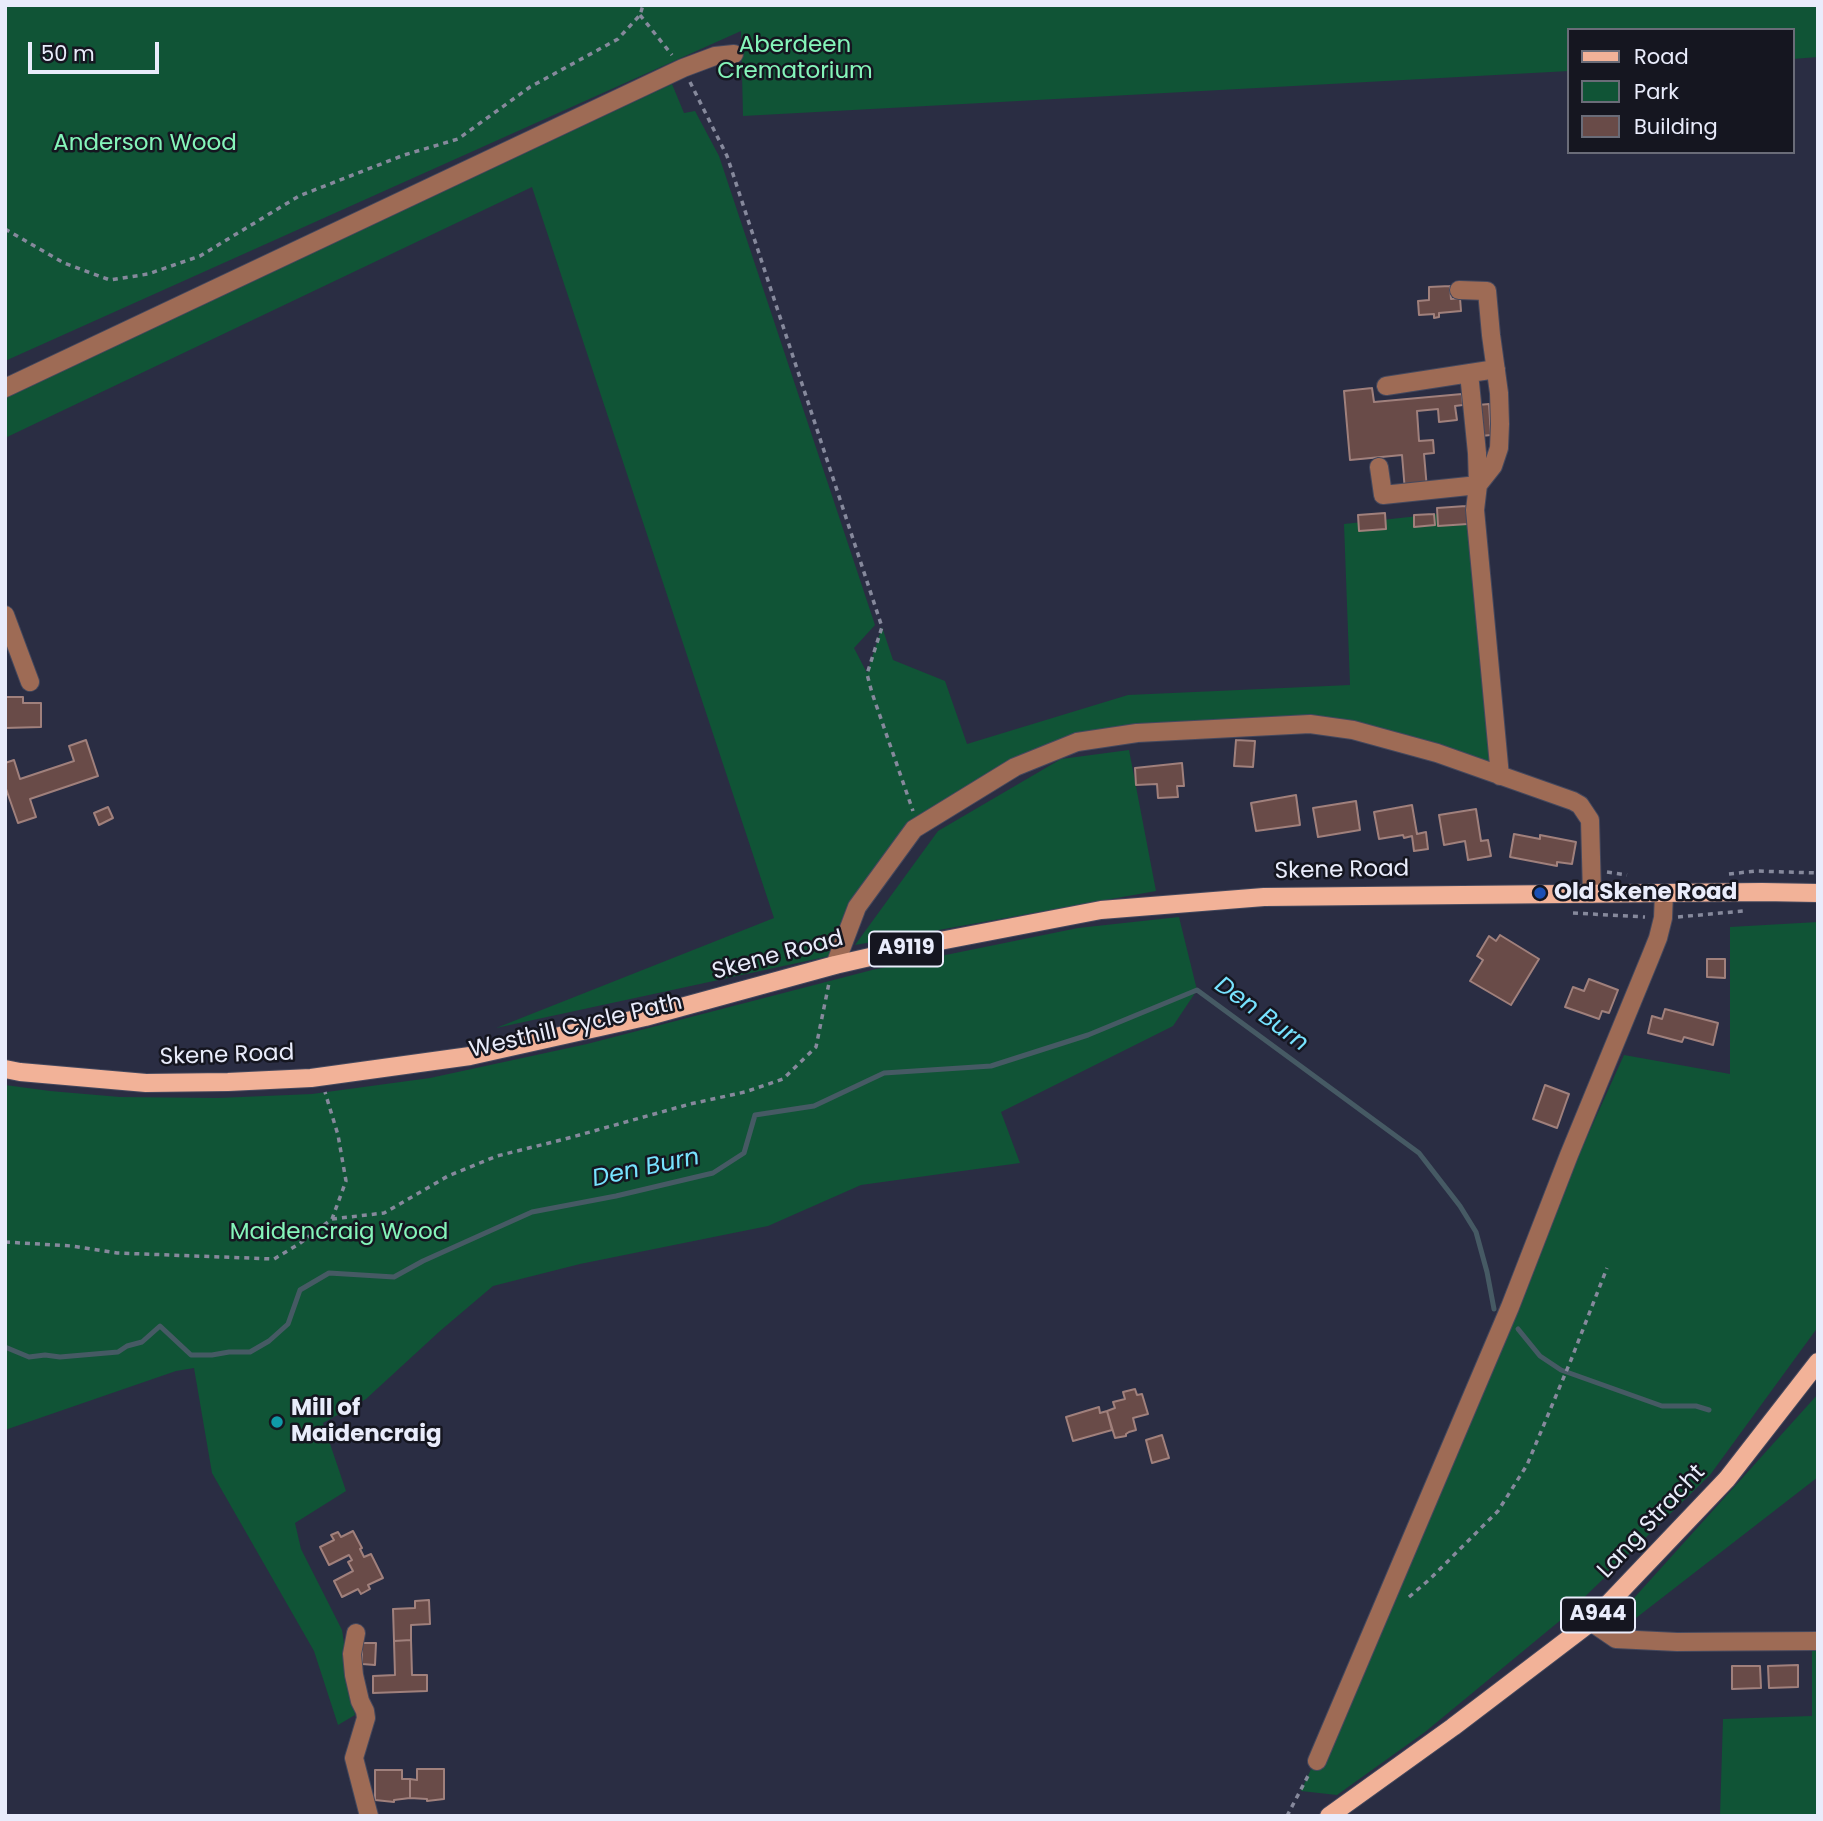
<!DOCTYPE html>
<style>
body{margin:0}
#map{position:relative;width:1823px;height:1821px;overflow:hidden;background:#2a2d43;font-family:Poppins,sans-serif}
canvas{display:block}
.frame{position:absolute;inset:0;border:7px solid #e9ecfb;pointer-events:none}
.legend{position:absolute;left:1567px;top:28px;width:228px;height:126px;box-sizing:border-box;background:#151620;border:2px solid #6a6c78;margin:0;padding:9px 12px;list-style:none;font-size:21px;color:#e9ecfb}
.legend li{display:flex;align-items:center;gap:14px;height:35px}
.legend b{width:35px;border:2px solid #6a6c78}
.scale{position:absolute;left:28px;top:42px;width:131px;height:32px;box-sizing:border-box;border:4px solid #e9ecfb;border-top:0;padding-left:9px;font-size:21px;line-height:24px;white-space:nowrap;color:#e9ecfb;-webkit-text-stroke:5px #151620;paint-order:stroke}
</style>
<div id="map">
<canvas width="1823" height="1821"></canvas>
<div class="frame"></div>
<ul class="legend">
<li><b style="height:9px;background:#f2b298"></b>Road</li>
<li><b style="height:19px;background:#105436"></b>Park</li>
<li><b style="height:19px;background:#694b48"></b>Building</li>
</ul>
<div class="scale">50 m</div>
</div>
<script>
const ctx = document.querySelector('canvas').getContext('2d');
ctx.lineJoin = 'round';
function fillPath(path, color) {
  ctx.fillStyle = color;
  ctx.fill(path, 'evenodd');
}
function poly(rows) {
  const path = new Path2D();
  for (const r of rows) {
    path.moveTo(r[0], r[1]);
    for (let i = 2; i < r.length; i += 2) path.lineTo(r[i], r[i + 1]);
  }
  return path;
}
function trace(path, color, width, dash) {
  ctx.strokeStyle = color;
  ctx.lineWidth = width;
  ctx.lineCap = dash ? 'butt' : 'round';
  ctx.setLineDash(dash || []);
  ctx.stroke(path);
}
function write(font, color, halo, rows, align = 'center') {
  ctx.font = font + ' Poppins,sans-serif';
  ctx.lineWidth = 5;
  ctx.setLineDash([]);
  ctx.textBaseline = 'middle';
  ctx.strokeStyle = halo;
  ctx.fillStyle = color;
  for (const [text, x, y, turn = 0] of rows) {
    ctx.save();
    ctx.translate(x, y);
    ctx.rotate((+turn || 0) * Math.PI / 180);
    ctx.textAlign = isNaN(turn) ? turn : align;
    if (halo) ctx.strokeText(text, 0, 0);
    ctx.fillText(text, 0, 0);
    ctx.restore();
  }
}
fillPath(poly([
 [5,5,1818,5,1818,57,1793,59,1793,30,1569,30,1569,71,743,116,741,31,5,361],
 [672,84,684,113,695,111,719,156,875,625,854,648,867,673,882,627,893,660,945,681,967,744,1128,695,1350,685,1344,524,1475,510,1500,776,1353,730,1077,742,919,826,857,907,839,954,496,1028,774,918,532,187,5,438,5,398],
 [1129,750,1156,891,855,945,938,831,1061,759],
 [1179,917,1197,990,1173,1026,1001,1112,1020,1163,861,1185,768,1226,580,1264,493,1286,440,1331,366,1399,323,1423,346,1491,295,1523,301,1549,342,1630,355,1715,338,1725,314,1651,212,1473,194,1368,176,1371,5,1430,5,1085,50,1091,120,1097,218,1098,312,1094,430,1078,587,1044,872,970,1078,928],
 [1818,922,1818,1327,1710,1475,1562,1619,1425,1732,1337,1795,1301,1791,1329,1730,1510,1307,1624,1055,1730,1074,1730,927],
 [1818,1394,1818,1477,1636,1618,1634,1598],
 [1812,1641,1818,1641,1818,1816,1720,1816,1723,1719,1812,1716]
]), '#105436');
trace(poly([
 [1518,1329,1540,1356,1561,1370,1662,1406,1696,1406,1709,1410],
 [5,1347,29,1357,45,1355,60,1357,118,1352,127,1346,142,1342,160,1326,191,1355,212,1355,229,1352,250,1352,269,1341,288,1324,300,1290,329,1273,394,1277,423,1261,532,1212,616,1196,713,1173,744,1153,755,1115,814,1106,884,1073,991,1066,1088,1035,1197,990,1419,1153,1460,1206,1476,1232,1487,1272,1494,1309]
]), '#465a64', 5);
const building = poly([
 [1450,286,1451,299,1460,298,1461,311,1439,313,1439,317,1434,318,1434,314,1419,315,1418,301,1429,300,1429,287,1450,286],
 [1372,388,1374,402,1462,394,1463,405,1455,406,1457,420,1439,422,1438,409,1417,411,1419,441,1433,440,1434,453,1424,454,1427,489,1405,491,1402,455,1350,460,1344,391,1372,388],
 [1489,404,1491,435,1481,436,1478,405,1489,404],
 [1466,506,1468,524,1438,526,1437,508,1466,506],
 [1385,513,1386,529,1359,531,1358,515,1385,513],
 [1434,514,1435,525,1414,527,1414,515,1434,514],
 [5,697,23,697,23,703,41,703,41,727,5,728,5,697],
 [86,740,98,776,30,799,36,817,18,823,5,786,5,763,14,760,20,779,74,761,69,746,86,740],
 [1236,740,1255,741,1253,767,1234,766,1236,740],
 [1182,763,1184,786,1177,786,1178,797,1158,798,1157,784,1136,785,1135,768,1182,763],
 [1296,795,1300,825,1256,831,1251,803,1296,795],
 [1356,801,1360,830,1318,837,1313,808,1356,801],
 [1412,805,1417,834,1426,832,1428,849,1414,851,1412,836,1404,838,1403,835,1379,839,1374,812,1412,805],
 [108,807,113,818,99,825,94,813,108,807],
 [1476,809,1481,841,1488,840,1491,856,1468,860,1465,841,1444,845,1439,815,1476,809],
 [1514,834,1540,839,1540,835,1576,842,1572,864,1557,862,1557,866,1510,857,1514,834],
 [1500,935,1539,959,1511,1005,1470,981,1483,960,1477,956,1489,936,1496,941,1500,935],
 [1707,959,1725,959,1725,978,1707,977,1707,959],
 [1589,979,1618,990,1609,1013,1602,1011,1599,1019,1565,1007,1573,987,1584,991,1589,979],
 [1665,1009,1718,1023,1713,1045,1684,1037,1682,1042,1648,1033,1652,1016,1662,1019,1665,1009],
 [1545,1085,1569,1094,1557,1128,1533,1119,1545,1085],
 [1135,1389,1137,1395,1142,1394,1148,1414,1133,1418,1136,1430,1129,1432,1126,1434,1126,1436,1115,1438,1107,1411,1115,1408,1113,1402,1125,1399,1123,1392,1135,1389],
 [1099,1407,1100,1413,1107,1411,1112,1430,1073,1441,1066,1417,1099,1407],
 [1162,1435,1169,1458,1152,1463,1146,1440,1162,1435],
 [353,1531,362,1548,360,1549,364,1557,371,1554,383,1578,368,1585,370,1589,361,1594,358,1589,342,1597,334,1581,353,1571,348,1562,352,1560,349,1555,329,1565,320,1547,334,1540,331,1535,338,1532,341,1537,353,1531],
 [429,1600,430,1624,411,1625,411,1640,394,1641,393,1609,415,1608,415,1601,429,1600],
 [411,1640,412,1675,427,1675,427,1691,373,1693,373,1676,395,1675,394,1641,411,1640],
 [362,1643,376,1643,375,1665,362,1664,362,1643],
 [1798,1665,1798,1687,1769,1688,1768,1666,1798,1665],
 [1732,1666,1760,1666,1761,1688,1732,1689,1732,1666],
 [417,1769,444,1769,444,1799,427,1801,427,1799,410,1798,410,1779,417,1780,417,1769],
 [375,1770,402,1770,402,1779,410,1779,410,1798,394,1800,394,1802,375,1800,375,1770]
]);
fillPath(building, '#694b48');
trace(building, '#a0807c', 2);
const minor = poly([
 [1459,290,1487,291,1491,335,1499,393,1500,424,1499,448,1493,466,1478,485],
 [1469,373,1477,453,1478,485],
 [1386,386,1496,369],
 [5,388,683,68,715,56,734,54],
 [1379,467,1383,495,1478,485,1475,510,1500,776],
 [5,615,30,682],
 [835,965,857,907,914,829,1015,767,1077,742,1137,733,1310,724,1353,730,1437,753,1573,801,1580,805,1590,820,1592,894],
 [1591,1622,1616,1639,1677,1642,1818,1641],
 [356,1633,352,1654,354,1675,360,1701,365,1711,366,1718,354,1758,369,1816],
 [1317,1761,1510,1307,1569,1155,1650,958,1658,938,1663,918,1664,893]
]);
const major = poly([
 [5,1069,20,1072,146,1083,228,1082,311,1078,470,1056,645,1017,835,965,940,941,1101,910,1264,897,1762,892,1818,893],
 [1329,1816,1453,1727,1591,1622,1727,1479,1818,1362]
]);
trace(minor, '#45485d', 20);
trace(major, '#45485d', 20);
trace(poly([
 [640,15,672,55],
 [690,82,727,156,882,627,867,674,872,693,913,811],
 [5,229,64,263,110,280,148,274,200,256,299,196,404,155,458,139,530,87,618,39,640,15,643,5],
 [1607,872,1627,875],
 [1729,874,1756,871,1818,873],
 [1573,913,1645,917],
 [1678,917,1743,911],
 [332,1219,384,1213,448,1176,497,1156,565,1139,690,1104,745,1092,783,1079,816,1047,829,983],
 [5,1242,72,1246,117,1253,274,1259,299,1244,332,1219,346,1181,338,1135,325,1092],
 [1409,1597,1430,1579,1498,1511,1527,1465,1571,1360,1607,1268],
 [1287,1816,1309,1774]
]), '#86899c', 3.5, [5, 5]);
trace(minor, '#9e6b55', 18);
trace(major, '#f2b298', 18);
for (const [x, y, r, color] of [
 [1540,893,7,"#1a4fb4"],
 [277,1422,7,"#0f9aa8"]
]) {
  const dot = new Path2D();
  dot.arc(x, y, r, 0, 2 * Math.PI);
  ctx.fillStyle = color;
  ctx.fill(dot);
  trace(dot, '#151620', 2.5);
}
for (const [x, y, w] of [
 [906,949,74],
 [1598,1615,74]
]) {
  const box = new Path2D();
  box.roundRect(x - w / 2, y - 17.5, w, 35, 5);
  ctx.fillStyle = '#151620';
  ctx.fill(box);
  trace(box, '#e9ecfb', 2);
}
write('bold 21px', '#e9ecfb', null, [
 ["A9119",906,949],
 ["A944",1598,1615]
]);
write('23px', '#85f5ba', '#151620', [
 ["Aberdeen",795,46],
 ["Crematorium",795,72],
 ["Anderson Wood",145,144],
 ["Maidencraig Wood",339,1233]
]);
write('23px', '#e9ecfb', '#151620', [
 ["Skene Road",1342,871,-1],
 ["Skene Road",778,956,-15],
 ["Westhill Cycle Path",576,1027,-13],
 ["Skene Road",227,1056,-2],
 ["Lang Stracht",1652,1522,-47]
]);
write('bold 23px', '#e9ecfb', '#151620', [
 ["Old Skene Road",1554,893],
 ["Mill of",291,1409],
 ["Maidencraig",291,1435]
], 'left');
write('italic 24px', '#77e3ff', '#151620', [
 ["Den Burn",1261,1015,36],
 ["Den Burn",646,1169,-12]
]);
</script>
